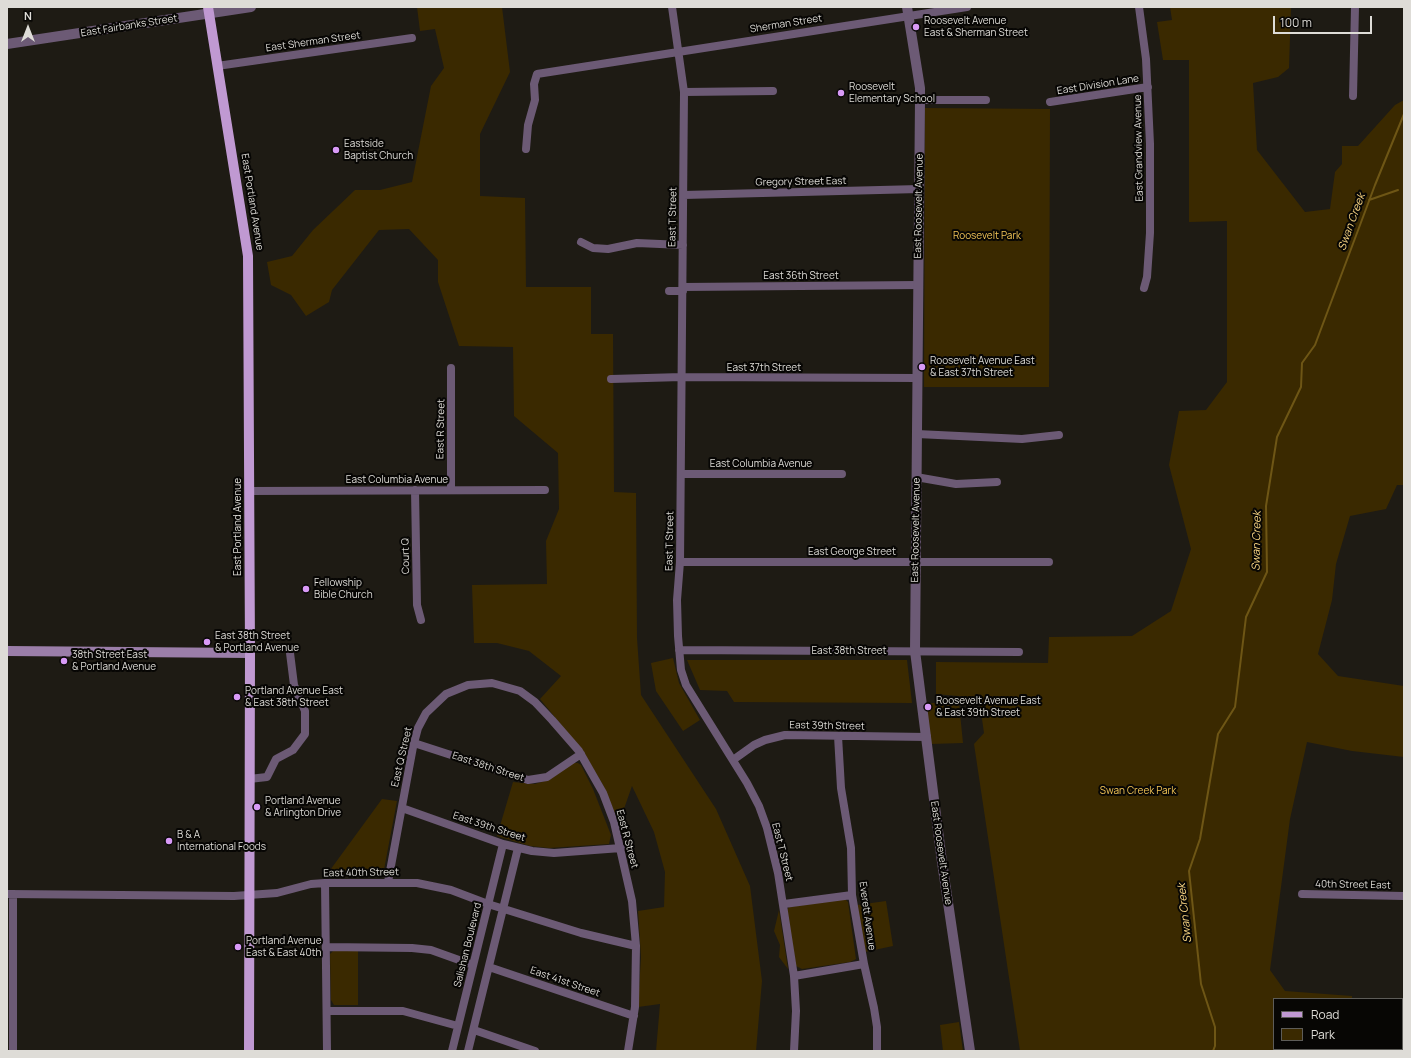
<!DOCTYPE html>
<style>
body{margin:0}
#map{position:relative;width:1411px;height:1058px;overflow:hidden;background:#1e1b14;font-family:Manrope,sans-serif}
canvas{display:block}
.frame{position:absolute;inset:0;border:8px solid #dedcd7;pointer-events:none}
.legend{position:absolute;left:1273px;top:998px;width:130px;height:52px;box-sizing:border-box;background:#070604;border:1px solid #5d5c58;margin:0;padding:5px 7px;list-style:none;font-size:12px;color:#dedcd7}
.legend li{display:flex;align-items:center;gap:8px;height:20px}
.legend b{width:20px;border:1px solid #5d5c58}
.north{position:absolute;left:8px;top:8px;width:40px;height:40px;-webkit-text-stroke:3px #070604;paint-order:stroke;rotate:0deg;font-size:11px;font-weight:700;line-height:16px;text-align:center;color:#dedcd7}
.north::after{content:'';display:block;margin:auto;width:14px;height:18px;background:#dedcd7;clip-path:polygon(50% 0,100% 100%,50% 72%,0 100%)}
.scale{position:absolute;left:1273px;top:16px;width:99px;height:18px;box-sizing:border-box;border:2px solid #dedcd7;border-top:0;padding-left:5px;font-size:12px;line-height:14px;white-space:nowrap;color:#dedcd7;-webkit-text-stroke:3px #070604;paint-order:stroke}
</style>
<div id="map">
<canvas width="1411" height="1058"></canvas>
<div class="frame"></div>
<ul class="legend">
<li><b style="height:5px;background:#c099d2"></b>Road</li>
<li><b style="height:11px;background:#3a2900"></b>Park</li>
</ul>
<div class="north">N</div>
<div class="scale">100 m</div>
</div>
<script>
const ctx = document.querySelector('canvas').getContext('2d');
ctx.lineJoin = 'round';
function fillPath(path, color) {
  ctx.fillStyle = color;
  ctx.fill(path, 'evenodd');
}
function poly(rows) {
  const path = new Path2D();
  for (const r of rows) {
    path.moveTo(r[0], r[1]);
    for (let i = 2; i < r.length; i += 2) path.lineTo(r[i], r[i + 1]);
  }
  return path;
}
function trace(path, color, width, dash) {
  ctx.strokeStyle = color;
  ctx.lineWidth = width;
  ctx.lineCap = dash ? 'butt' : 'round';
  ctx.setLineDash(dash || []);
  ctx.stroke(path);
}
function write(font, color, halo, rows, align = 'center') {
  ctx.font = font + ' Manrope,sans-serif';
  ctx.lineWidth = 4;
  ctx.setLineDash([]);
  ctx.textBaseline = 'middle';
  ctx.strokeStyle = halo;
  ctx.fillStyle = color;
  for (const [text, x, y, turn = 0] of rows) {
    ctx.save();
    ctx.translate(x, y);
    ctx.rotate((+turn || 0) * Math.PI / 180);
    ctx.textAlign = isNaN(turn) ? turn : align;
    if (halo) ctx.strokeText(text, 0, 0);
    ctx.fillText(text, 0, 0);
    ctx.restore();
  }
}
fillPath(poly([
 [417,7,502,7,510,72,480,134,480,196,525,198,526,287,591,287,591,334,613,334,614,492,636,493,637,638,641,695,716,809,750,886,762,981,756,1051,656,1051,660,1004,638,1007,641,957,638,911,664,907,665,872,654,832,632,786,619,823,603,785,582,750,540,699,561,676,529,651,497,643,474,643,472,585,547,584,546,541,559,509,558,453,514,416,513,347,459,346,438,282,438,260,409,229,379,230,332,290,329,302,306,316,291,295,271,285,267,262,292,256,313,230,355,190,380,190,412,182,431,86,444,68,435,29,420,31],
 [1170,7,1291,7,1289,68,1278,77,1253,83,1257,150,1305,212,1330,209,1335,172,1342,164,1342,146,1358,146,1395,105,1404,100,1404,485,1397,485,1386,509,1350,516,1336,564,1332,600,1318,654,1338,676,1404,686,1404,757,1352,751,1307,742,1290,819,1270,970,1285,991,1352,996,1352,999,1274,999,1274,1049,1286,1049,1286,1051,1020,1051,974,744,984,733,979,698,936,694,936,662,1048,663,1049,637,1132,636,1171,611,1191,549,1169,465,1179,411,1206,410,1227,382,1227,221,1189,222,1189,60,1163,60,1157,22,1172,20],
 [925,108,1050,109,1049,387,924,387],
 [673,658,679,683,700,720,683,731,656,691,651,663],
 [687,660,907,660,912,703,734,702,727,691,700,690],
 [926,703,959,703,963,743,931,744],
 [572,763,578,763,581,765,593,789,611,835,609,844,549,848,530,846,497,836,513,782,535,784,548,780],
 [382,799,397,801,383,875,325,877],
 [845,899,848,902,856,959,850,962,802,969,796,966,787,910,789,907],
 [886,901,893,946,865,952,857,905],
 [779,910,788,969,779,957,780,945,774,931],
 [358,949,358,1005,334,1005,331,1000,330,954,333,951],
 [959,1022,963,1051,943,1051,940,1025]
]), '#3a2900');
trace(poly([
 [1369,200,1398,190],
 [1213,1051,1215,1046,1215,1027,1201,984,1189,871,1200,839,1218,734,1235,707,1246,617,1267,572,1266,506,1277,437,1301,387,1302,363,1315,345,1375,185,1404,114]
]), '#6e5615', 2);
trace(poly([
 [672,7,684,92,680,562,677,600,678,636,681,670,686,685,747,783,759,806,767,828,778,873,794,976,796,1011,794,1051],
 [1139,7,1146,59,1150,144,1150,233,1147,277,1144,288],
 [217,66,412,38],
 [684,92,773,91],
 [1353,96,1355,7],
 [920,100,986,100],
 [1050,102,1148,87],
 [526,149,528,125,535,100,534,84,537,74,967,7],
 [684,195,919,189],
 [581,242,593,248,608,249,637,243,683,245],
 [683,287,918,285],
 [669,291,683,291],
 [611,379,682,377,917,378],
 [917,434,1022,439,1059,435],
 [681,474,842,474],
 [916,477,956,484,997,482],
 [415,490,417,605,421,620],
 [451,490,451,368],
 [249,491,545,490],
 [680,562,1049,562],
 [679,650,1019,652],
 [838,736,841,788,851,848,852,895,864,964,874,1008,877,1027,877,1051],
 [414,743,528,780,547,777,581,754],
 [733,760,754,745,765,740,785,735,927,737],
 [249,779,267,777,276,759,293,750,305,734,305,711,294,685,290,653],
 [402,808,503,844,532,851,554,853,621,848],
 [388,882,413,747,418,728,426,713,446,694,468,685,492,683,520,691,535,702,552,720,579,751,603,793,614,822,632,901,636,946,635,1007,628,1051],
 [325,883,327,1051],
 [7,894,234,896,277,893,311,884,325,883,417,883,451,890,488,904,581,933,636,946],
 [1302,894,1404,896],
 [784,904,852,895],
 [326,947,412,948,431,950,473,965],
 [489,967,634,1016],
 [794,976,864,964],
 [327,1011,403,1011,458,1026],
 [474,1030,535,1051],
 [13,1051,13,894],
 [452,1051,503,844],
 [468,1051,518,848]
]), '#6c5a75', 8);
trace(poly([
 [907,7,920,88,920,100,915,651,942,862,970,1051],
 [7,44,251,7]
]), '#6c5a75', 10);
trace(poly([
 [7,651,250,653]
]), '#9b7ea9', 10);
trace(poly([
 [208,7,248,256,250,653,249,1051]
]), '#c099d2', 10);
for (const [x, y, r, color] of [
 [916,27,4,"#d99af7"],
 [841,93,4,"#d99af7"],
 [336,150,4,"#d99af7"],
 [922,367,4,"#d99af7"],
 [306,589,4,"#d99af7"],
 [207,642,4,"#d99af7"],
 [64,661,4,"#d99af7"],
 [237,697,4,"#d99af7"],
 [928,707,4,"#d99af7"],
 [257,807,4,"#d99af7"],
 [169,841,4,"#d99af7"],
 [238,947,4,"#d99af7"]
]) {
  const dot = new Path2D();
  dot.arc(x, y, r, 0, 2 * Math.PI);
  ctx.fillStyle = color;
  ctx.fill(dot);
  trace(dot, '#070604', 1.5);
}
write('10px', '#dedcd7', '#070604', [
 ["Roosevelt Avenue",924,21],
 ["East & Sherman Street",924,33],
 ["Roosevelt",849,87],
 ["Elementary School",849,99],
 ["Eastside",344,144],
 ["Baptist Church",344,156],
 ["Roosevelt Avenue East",930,361],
 ["& East 37th Street",930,373],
 ["Fellowship",314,583],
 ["Bible Church",314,595],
 ["East 38th Street",215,636],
 ["& Portland Avenue",215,648],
 ["38th Street East",72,655],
 ["& Portland Avenue",72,667],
 ["Portland Avenue East",245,691],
 ["& East 38th Street",245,703],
 ["Roosevelt Avenue East",936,701],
 ["& East 39th Street",936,713],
 ["Portland Avenue",265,801],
 ["& Arlington Drive",265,813],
 ["B & A",177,835],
 ["International Foods",177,847],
 ["Portland Avenue",246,941],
 ["East & East 40th",246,953]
], 'left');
write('10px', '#dedcd7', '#070604', [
 ["Sherman Street",786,24,-9],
 ["East Fairbanks Street",129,26,-9],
 ["East Sherman Street",313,42,-8],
 ["East Division Lane",1098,85,-9],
 ["East Grandview Avenue",1139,148,-91],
 ["Gregory Street East",801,182,-1],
 ["East Portland Avenue",252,202,81],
 ["East Roosevelt Avenue",919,206,-89],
 ["East T Street",673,217,-89],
 ["East 36th Street",801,276],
 ["East 37th Street",764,368],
 ["East R Street",441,429,-89],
 ["East Columbia Avenue",761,464],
 ["East Columbia Avenue",397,480],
 ["East Portland Avenue",238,527,-90],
 ["East Roosevelt Avenue",916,530,-89],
 ["East T Street",670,541,-89],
 ["East George Street",852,552],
 ["Court Q",406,556,-91],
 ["East 38th Street",849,651],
 ["East 39th Street",827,726,1],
 ["East Q Street",402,757,-77],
 ["East 38th Street",488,767,18],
 ["East 39th Street",489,827,18],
 ["East R Street",627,839,75],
 ["East T Street",782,852,76],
 ["East Roosevelt Avenue",941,853,82],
 ["East 40th Street",361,873,-1],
 ["40th Street East",1353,885,1],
 ["Everett Avenue",867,916,82],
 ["Salishan Boulevard",468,945,-76],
 ["East 41st Street",565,982,19]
]);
write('10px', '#f2c456', '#070604', [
 ["Roosevelt Park",987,236],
 ["Swan Creek Park",1138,791]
]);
write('italic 11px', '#f9d582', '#070604', [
 ["Swan Creek",1352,222,-70],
 ["Swan Creek",1257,541,-89],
 ["Swan Creek",1185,913,-96]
]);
</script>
